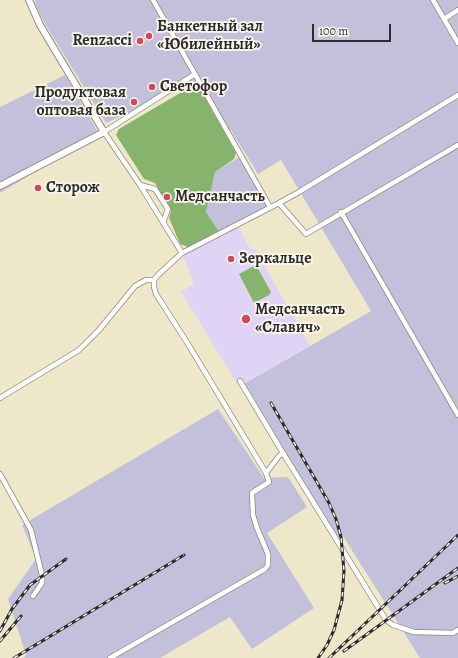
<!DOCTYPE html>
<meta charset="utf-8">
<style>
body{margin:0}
#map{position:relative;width:458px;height:658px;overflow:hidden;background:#eee7ca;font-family:Alegreya,serif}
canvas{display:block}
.scale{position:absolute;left:312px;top:24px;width:79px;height:18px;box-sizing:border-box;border:2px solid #2b2b2b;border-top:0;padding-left:5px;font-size:12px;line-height:14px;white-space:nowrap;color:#2b2b2b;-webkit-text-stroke:3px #fbf7ec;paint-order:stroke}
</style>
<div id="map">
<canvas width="458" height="658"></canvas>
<div class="scale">100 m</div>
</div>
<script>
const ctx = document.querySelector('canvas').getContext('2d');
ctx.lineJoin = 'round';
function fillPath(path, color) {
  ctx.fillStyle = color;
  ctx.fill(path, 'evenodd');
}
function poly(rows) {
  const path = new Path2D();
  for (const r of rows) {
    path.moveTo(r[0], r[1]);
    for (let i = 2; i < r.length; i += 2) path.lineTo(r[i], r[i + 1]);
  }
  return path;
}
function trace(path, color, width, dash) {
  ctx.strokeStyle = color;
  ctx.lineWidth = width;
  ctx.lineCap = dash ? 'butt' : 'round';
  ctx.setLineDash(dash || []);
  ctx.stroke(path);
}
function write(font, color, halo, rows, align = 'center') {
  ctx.font = font + ' Alegreya,serif';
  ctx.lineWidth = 3.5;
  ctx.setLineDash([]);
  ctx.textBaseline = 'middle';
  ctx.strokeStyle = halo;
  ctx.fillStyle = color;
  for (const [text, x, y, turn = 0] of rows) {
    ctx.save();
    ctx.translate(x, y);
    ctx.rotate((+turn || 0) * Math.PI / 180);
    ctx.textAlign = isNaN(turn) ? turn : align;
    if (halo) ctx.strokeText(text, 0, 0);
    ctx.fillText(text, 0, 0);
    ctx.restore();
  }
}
fillPath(poly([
 [237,225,251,250,255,249,310,346,239,387,181,292,194,284,182,253]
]), '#dfd4f5');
fillPath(poly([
 [35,0,458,0,458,658,420,658,343,536,338,539,244,384,371,311,281,160,258,174,230,129,227,130,199,81,106,123,44,22,36,6],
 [65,75,99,134,0,193,0,107],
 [241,156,270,207,220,233,206,212,215,172],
 [218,409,264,478,288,477,307,507,267,533,314,608,252,649,230,617,160,658,24,658,26,655,8,599,36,559,22,525]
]), '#c3c0db');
fillPath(poly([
 [192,86,200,89,236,153,234,159,215,172,206,212,220,233,188,247,180,244,169,218,171,210,155,183,144,179,116,135,119,129],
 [256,265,271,292,269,295,254,303,239,274]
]), '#86b46c');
const street = poly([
 [153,0,270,207],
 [433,0,458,43],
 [444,19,458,10],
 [140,185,155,189,168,209,163,223],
 [279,203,299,192,458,95],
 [341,212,458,415],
 [182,253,140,185,104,132,195,74],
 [240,381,283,453,386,620,393,625,414,632,453,633,458,630],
 [0,398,79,350,99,330,135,286,146,280,154,280],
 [266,473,188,344,156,294,154,287,154,280,158,275,182,253,279,203,306,234,458,145],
 [0,474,31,530,42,575,42,583,33,596],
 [110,658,265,569,268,565,268,554,257,528,253,515,252,493,269,482,266,473,279,456,283,453]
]);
const secondary = poly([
 [0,186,104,132,40,25,29,0]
]);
trace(street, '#8c897a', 6);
trace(secondary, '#8c897a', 8);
trace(street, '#fff', 4.5);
trace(secondary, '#fff', 6);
const rail = poly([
 [271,403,329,503,336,519,341,537,344,571,342,600,334,630,327,645,318,658],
 [445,583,458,576],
 [0,631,12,609,30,585,66,559],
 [0,641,21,616],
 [344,651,458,568],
 [14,658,184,555],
 [329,658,458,535]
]);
trace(rail, '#2b2b2b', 3);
trace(rail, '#fbf7ec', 1.5, [4.5]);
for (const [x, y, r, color] of [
 [149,36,4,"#d1495b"],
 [140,41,4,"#d1495b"],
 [152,87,4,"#d1495b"],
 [134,102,4,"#d1495b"],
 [38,188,4,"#d1495b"],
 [167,197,4,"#d1495b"],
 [231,259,4,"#d1495b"],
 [246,319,5,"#d1495b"]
]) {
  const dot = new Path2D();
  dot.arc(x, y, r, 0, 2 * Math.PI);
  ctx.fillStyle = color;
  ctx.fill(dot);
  trace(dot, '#fbf7ec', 1.5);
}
write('bold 16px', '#2b2b2b', '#fbf7ec', [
 ["Банкетный зал",157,27],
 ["«Юбилейный»",157,45],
 ["Renzacci",132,41,"right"],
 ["Светофор",160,87],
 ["Продуктовая",126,93,"right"],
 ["оптовая база",126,111,"right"],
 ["Сторож",46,188],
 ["Медсанчасть",175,197],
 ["Зеркальце",239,259],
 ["Медсанчасть",255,310],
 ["«Славич»",255,328]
], 'left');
</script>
